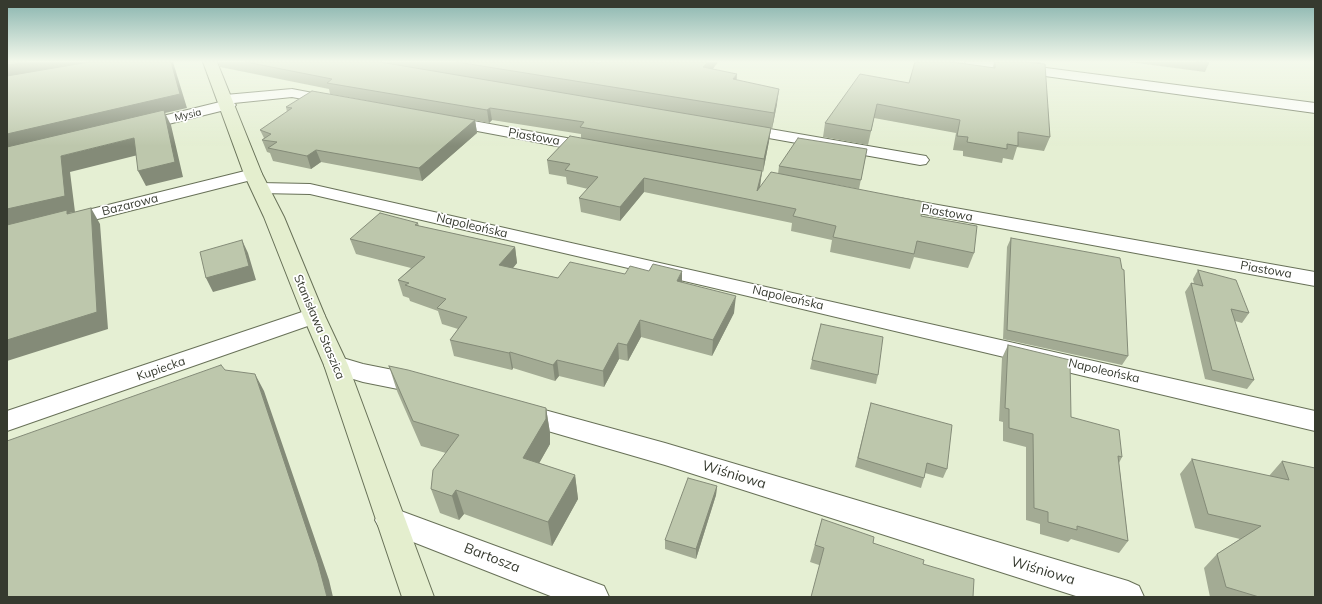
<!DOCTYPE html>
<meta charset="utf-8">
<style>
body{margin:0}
#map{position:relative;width:1322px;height:604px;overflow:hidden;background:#e5efd3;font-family:Mulish,sans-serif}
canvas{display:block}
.frame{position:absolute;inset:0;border:8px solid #363a2f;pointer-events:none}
</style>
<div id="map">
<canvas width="1322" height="604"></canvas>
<div class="frame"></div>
</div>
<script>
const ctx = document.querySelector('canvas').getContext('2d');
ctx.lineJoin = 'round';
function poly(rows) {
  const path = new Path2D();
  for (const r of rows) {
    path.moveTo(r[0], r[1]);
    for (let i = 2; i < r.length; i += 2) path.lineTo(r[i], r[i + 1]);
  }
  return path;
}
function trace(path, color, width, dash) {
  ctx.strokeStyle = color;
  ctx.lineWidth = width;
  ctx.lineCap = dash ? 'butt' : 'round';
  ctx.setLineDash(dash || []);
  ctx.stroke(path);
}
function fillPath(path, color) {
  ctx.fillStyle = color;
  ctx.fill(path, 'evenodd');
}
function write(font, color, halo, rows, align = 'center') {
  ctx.font = font + ' Mulish,sans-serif';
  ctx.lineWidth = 3.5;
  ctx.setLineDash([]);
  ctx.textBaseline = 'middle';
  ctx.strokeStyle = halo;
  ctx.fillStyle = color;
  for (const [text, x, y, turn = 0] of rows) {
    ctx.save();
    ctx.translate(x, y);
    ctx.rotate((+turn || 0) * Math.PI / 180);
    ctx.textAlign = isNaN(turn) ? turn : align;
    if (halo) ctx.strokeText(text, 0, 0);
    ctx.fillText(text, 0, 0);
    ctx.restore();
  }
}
const minor = poly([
 [292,89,339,98,341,101,339,104,334,105,292,97,234,103,236,105,233,108,140,131,134,129,132,126,134,123,220,102,218,99,220,96,225,95,292,89],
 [446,116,594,143,600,144,602,148,600,152,594,153,440,124,438,121,440,118,446,116],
 [741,124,920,155,926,156,929,160,926,164,920,165,735,132,733,129,735,126,741,124],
 [253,169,259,170,262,174,259,178,7,242,7,230,253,169],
 [260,183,310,184,1315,411,1315,431,710,287,310,194,260,193,254,192,251,188,254,184,260,183],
 [893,197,1315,272,1315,286,886,207,884,203,886,199,893,197],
 [314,308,322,311,325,316,322,321,7,431,7,411,314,308],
 [336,356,363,364,423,376,432,378,435,385,432,392,423,394,363,382,327,371,324,365,327,359,336,356],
 [519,403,665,443,1128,581,1139,586,1144,597,1079,597,665,465,510,420,506,413,510,406,519,403],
 [390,507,604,586,609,597,553,597,380,529,375,520,380,511,390,507]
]);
const tertiary = poly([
 [965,62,1000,62,1315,103,1315,113,972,66,967,65,965,62]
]);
const secondary = poly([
 [203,62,217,62,262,174,284,217,325,316,348,365,434,597,402,597,324,365,303,316,264,217,244,174,203,62]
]);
trace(minor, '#687158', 2);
trace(tertiary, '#687158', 2);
trace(secondary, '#687158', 2);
fillPath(minor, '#fff');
fillPath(tertiary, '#fff');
fillPath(secondary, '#e4eece');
fillPath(poly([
 [218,62,380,62,387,63,387,62,592,62,600,63,601,62,718,62,713,69,737,80,777,104,772,129,771,128,769,141,763,172,762,171,760,188,778,174,779,166,867,149,859,189,833,184,921,216,974,253,968,268,914,257,910,269,830,252,832,240,791,231,792,223,644,192,620,221,581,212,579,198,588,189,567,184,566,177,549,174,547,160,581,138,581,134,492,120,489,123,330,94,329,89,220,67],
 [994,62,1041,62,1040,64,1050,137,1044,151,1017,147,1013,160,1003,158,1002,163,963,156,963,151,953,150,956,133,874,118,868,145,823,137,825,123,909,83,993,67],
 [1130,62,1208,62,1209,63,1205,72],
 [286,107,475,120,477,133,422,181,321,162,311,169,273,161,270,153,267,152,262,140,264,138,260,130,287,112],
 [418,223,419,226,515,247,517,263,513,268,558,278,625,274,682,282,734,313,712,356,641,337,628,361,619,359,604,387,559,376,555,381,513,368,512,370,454,356,450,340,458,329,442,324,438,311,410,301,409,298,403,296,398,280,411,268,356,254,350,239],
 [1011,238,1128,356,1122,365,1003,339,1007,247],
 [1198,270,1249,313,1242,323,1235,321,1254,380,1247,389,1205,379,1185,292,1191,283,1194,284,1193,279],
 [1008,345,1071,417,1122,457,1119,463,1128,541,1119,553,1071,539,1068,542,1040,534,1040,524,1026,520,1026,447,1003,441,1003,422,999,421,1002,358],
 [812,360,878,375,876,384,810,369],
 [389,366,546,408,550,433,550,444,539,463,575,475,578,499,552,546,464,514,459,520,440,513,431,489,446,453,421,446,397,391],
 [871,403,947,469,943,478,925,473,924,478,921,488,855,467],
 [1192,459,1269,476,1282,461,1315,468,1315,597,1210,597,1204,568,1217,554,1240,539,1195,528,1180,474],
 [717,486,716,495,696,559,665,549,665,540],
 [822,519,873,543,923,564,819,565,810,562]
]), '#a3ab94');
fillPath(poly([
 [28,62,112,62,7,80,7,65],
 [171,62,173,62,187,108,165,113,171,125,183,177,146,186,138,171,165,113,7,151,7,134],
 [708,62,718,62,703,81,703,67],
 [737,74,736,89,733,79],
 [779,89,777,104,772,129,774,113],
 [490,108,492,120,489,123,487,110],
 [475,120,477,133,422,181,419,168],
 [771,128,769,141,763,172,764,159],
 [134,138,142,154,70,172,75,212,69,213,77,226,7,225,7,209,61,156],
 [316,150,321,162,311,169,307,156],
 [762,171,760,185,757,201,757,191],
 [644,178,644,192,620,221,620,207],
 [91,208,100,224,108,329,7,361,7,340],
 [242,240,248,253,256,280,213,292,206,278],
 [515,247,517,263,502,281,499,265],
 [682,271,682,287,677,281],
 [736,296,734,313,712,356,713,340],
 [640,320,641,337,628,361,627,345],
 [618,343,619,359,604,387,603,371],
 [510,352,513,368,512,370,509,353],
 [557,360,559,376,555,381,553,365],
 [255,374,264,391,329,580,333,597,327,597],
 [546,408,550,433,550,444,528,483,523,458],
 [575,475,578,499,552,546,548,522],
 [717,486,716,495,696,559,696,549],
 [456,490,464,514,459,520,452,496]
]), '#848b78');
const building = poly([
 [7,62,28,62,7,65,7,62],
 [89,62,171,62,180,94,7,134,7,76,89,62],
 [246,62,380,62,771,128,764,159,580,127,584,122,490,108,487,110,327,83,332,79,246,62],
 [457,62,592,62,600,63,601,62,708,62,703,67,737,74,733,79,779,89,774,113,457,62],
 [915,62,952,62,995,68,995,62,1025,62,1045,64,1050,137,1018,132,1018,146,1007,144,1007,149,967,142,968,137,957,136,960,120,877,104,871,131,825,123,860,74,909,83,915,62],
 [1196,62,1208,62,1209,63,1196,62],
 [312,91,475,120,419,168,316,150,307,156,268,148,277,142,262,140,271,134,260,130,292,108,286,107,312,91],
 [164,110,175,162,138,171,134,138,61,156,65,196,7,209,7,147,164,110],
 [570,136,762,171,757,191,771,172,924,202,921,216,977,226,974,253,917,241,914,254,833,237,836,226,793,216,796,209,644,178,620,207,579,198,598,177,565,170,570,164,547,160,570,136],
 [798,138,867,149,861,180,779,166,798,138],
 [91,208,97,312,7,340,7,225,67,210,67,214,91,208],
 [380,213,418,223,415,225,515,247,499,265,558,278,570,262,625,274,630,266,649,271,653,264,682,271,677,281,736,296,713,340,640,320,627,345,618,343,603,371,557,360,553,365,510,352,509,353,450,340,467,317,437,308,446,299,405,285,409,283,398,280,425,257,350,239,380,213],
 [1011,238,1120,258,1122,269,1124,270,1128,356,1007,330,1011,238],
 [242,240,249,266,206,278,200,252,242,240],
 [1198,270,1236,280,1249,313,1231,309,1254,380,1212,370,1191,283,1203,286,1198,270],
 [821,324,883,337,878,375,812,360,821,324],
 [1008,345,1070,360,1071,417,1119,430,1122,457,1118,456,1128,541,1077,526,1077,530,1048,522,1048,512,1034,508,1033,434,1009,428,1009,409,1005,408,1008,345],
 [221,365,225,370,255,374,318,563,327,597,7,597,7,441,221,365],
 [389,366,408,370,546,408,546,419,523,458,575,475,548,522,456,490,452,496,431,489,433,470,459,435,413,421,389,366],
 [871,403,952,425,947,469,927,463,924,478,858,458,871,403],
 [1192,459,1289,480,1282,461,1315,468,1315,597,1259,597,1226,587,1217,554,1261,526,1208,514,1192,459],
 [688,478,717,486,696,549,665,540,688,478],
 [822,519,874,537,873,543,924,560,923,564,974,579,973,597,811,597,824,548,815,545,822,519]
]);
fillPath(building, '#bdc7ac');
trace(building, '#848b78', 1);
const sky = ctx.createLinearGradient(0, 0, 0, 146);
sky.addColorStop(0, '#88b4ae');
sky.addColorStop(0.42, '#f3f8eb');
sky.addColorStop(1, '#f3f8eb00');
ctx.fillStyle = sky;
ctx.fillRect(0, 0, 1322, 146);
write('10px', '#363a2f', '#fff', [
 ["Mysia",188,115,-13]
]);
write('12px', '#363a2f', '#fff', [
 ["Piastowa",534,137,10],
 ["Bazarowa",130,205,-14],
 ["Piastowa",947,213,10],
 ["Napoleońska",472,226,13],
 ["Piastowa",1266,270,10],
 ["Napoleońska",788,298,13],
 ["Stanisława Staszica",319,327,67],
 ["Kupiecka",161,369,-19],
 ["Napoleońska",1104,371,13]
]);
write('14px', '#363a2f', '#fff', [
 ["Wiśniowa",734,475,17],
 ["Bartosza",492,558,21],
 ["Wiśniowa",1043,571,17]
]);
</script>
